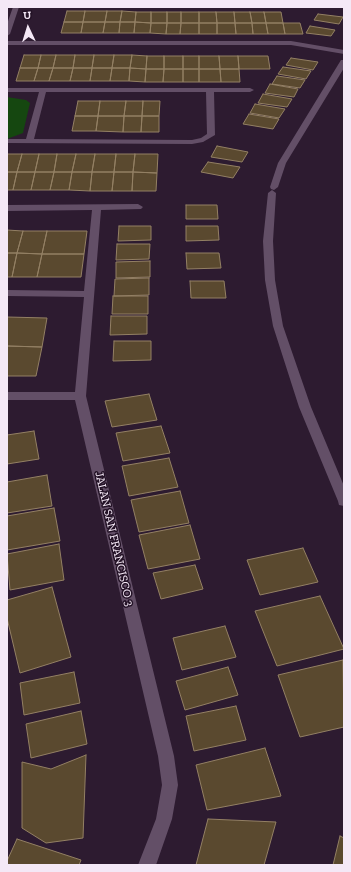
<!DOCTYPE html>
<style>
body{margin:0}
#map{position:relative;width:351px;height:872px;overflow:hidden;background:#2d1b30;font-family:"Zilla Slab",serif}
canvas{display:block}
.frame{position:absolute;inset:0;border:8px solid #f4e8f6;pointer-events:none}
.north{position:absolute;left:8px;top:8px;width:40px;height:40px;-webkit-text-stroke:3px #231226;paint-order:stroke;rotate:356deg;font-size:11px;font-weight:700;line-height:16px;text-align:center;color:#f4e8f6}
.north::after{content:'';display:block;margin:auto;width:14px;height:18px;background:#f4e8f6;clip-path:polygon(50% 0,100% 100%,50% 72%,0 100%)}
</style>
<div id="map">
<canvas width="351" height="872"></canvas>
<div class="frame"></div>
<div class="north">U</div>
</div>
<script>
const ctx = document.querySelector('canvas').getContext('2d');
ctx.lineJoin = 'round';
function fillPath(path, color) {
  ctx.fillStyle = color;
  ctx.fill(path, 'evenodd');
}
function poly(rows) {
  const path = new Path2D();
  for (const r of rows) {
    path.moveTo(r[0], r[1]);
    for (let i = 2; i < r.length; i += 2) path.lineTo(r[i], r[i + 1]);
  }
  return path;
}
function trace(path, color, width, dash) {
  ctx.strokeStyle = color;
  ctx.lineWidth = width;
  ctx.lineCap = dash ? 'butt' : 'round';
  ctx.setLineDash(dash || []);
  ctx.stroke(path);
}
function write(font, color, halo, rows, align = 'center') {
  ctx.font = font + ' "Zilla Slab",serif';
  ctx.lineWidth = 3;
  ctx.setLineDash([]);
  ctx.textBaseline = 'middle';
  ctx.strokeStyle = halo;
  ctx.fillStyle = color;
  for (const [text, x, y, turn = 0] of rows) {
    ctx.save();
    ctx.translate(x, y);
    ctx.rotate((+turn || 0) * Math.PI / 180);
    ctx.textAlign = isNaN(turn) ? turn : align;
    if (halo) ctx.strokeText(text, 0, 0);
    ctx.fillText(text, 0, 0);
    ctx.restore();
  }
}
fillPath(poly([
 [7,97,26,100,30,103,23,133,7,139]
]), '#154710');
const building = poly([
 [67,11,85,11,83,22,64,22,67,11],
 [85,11,107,11,105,22,83,22,85,11],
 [107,11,122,11,120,22,105,22,107,11],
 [122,11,136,12,135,22,120,22,122,11],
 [136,12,151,12,151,23,135,22,136,12],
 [151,12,167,12,167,23,151,23,151,12],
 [167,12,181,12,181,23,167,23,167,12],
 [181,12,199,12,199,23,181,23,181,12],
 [199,12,216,12,217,23,199,23,199,12],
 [216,12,234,12,235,23,217,23,216,12],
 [234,12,250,12,252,23,235,23,234,12],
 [250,12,264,12,266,23,252,23,250,12],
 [264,12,281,12,283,23,266,23,264,12],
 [318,14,343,17,339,24,314,20,318,14],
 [64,22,83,22,81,33,61,33,64,22],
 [83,22,105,22,103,33,81,33,83,22],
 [105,22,120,22,119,33,103,33,105,22],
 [120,22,135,22,134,33,119,33,120,22],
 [135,22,151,23,150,33,134,33,135,22],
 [151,23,167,23,166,34,150,33,151,23],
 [167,23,181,23,180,34,166,34,167,23],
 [181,23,199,23,199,34,180,34,181,23],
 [199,23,217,23,217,34,199,34,199,23],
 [217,23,235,23,236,34,217,34,217,23],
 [235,23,252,23,253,34,236,34,235,23],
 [252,23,266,23,268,34,253,34,252,23],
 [266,23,283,23,285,34,268,34,266,23],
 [283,23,300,23,303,34,285,34,283,23],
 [310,26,335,30,331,36,306,33,310,26],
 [24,55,41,55,38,68,20,68,24,55],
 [41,55,56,55,53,68,38,68,41,55],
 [56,55,75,55,73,68,53,68,56,55],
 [75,55,94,55,92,68,73,68,75,55],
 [94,55,114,55,112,68,92,68,94,55],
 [114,55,132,55,130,68,112,68,114,55],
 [132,55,147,56,146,69,130,68,132,55],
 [147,56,164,56,164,69,146,69,147,56],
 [164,56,183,56,183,69,164,69,164,56],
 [183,56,199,56,199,69,183,69,183,56],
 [199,56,219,56,220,69,199,69,199,56],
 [219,56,238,56,239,69,220,69,219,56],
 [238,56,268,56,270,69,239,69,238,56],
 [291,58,318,62,313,70,286,65,291,58],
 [283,67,311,71,306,79,278,74,283,67],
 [20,68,38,68,34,81,16,81,20,68],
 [38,68,53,68,49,81,34,81,38,68],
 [53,68,73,68,70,81,49,81,53,68],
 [73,68,92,68,90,81,70,81,73,68],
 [92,68,112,68,110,81,90,81,92,68],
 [112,68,130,68,129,81,110,81,112,68],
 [130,68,146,69,145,82,129,81,130,68],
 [146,69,164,69,163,82,145,82,146,69],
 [164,69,183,69,183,82,163,82,164,69],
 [183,69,199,69,199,82,183,82,183,69],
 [199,69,220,69,221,82,199,82,199,69],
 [220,69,239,69,240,82,221,82,220,69],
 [277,76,305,80,300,88,272,84,277,76],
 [270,84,298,89,294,97,265,93,270,84],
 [263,94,292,99,287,107,258,103,263,94],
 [78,101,100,101,98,116,75,116,78,101],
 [100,101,126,101,124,116,98,116,100,101],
 [126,101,143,101,142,116,124,116,126,101],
 [143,101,160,101,159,116,142,116,143,101],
 [255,104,285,109,279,118,250,113,255,104],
 [249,114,279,119,273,129,243,124,249,114],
 [75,116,98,116,96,131,72,131,75,116],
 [98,116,124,116,123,132,96,131,98,116],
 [124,116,142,116,141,132,123,132,124,116],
 [142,116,159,116,159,132,141,132,142,116],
 [217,146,248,152,242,162,211,157,217,146],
 [7,154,22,154,17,172,7,172,7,154],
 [22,154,39,154,35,172,17,172,22,154],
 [39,154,57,154,54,172,35,172,39,154],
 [57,154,76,154,72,172,54,172,57,154],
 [76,154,95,154,92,172,72,172,76,154],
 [95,154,116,154,114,172,92,172,95,154],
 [116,154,135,154,133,172,114,172,116,154],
 [135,154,158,154,157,173,133,172,135,154],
 [208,162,240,167,233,178,201,172,208,162],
 [7,172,17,172,13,190,7,190,7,172],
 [17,172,35,172,31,190,13,190,17,172],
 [35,172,54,172,50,190,31,190,35,172],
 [54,172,72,172,69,190,50,190,54,172],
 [72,172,92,172,90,191,69,190,72,172],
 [92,172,114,172,112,191,90,191,92,172],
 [114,172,133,172,132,191,112,191,114,172],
 [133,172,157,173,156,191,132,191,133,172],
 [186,205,217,205,218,219,186,219,186,205],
 [119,226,151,226,151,240,118,241,119,226],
 [186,226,218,226,219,240,186,241,186,226],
 [7,230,23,231,17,253,7,253,7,230],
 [23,231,47,231,42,254,17,253,23,231],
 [47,231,87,231,84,254,42,254,47,231],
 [117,244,150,244,149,259,116,260,117,244],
 [7,253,17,253,12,277,7,277,7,253],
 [17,253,42,254,37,277,12,277,17,253],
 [186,253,219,253,221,268,187,269,186,253],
 [42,254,84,254,81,277,37,277,42,254],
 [150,261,150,277,116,278,116,262,150,261],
 [149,278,149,295,114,296,115,279,149,278],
 [190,281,224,281,226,298,191,298,190,281],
 [113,296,148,296,148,314,112,314,113,296],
 [111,316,147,316,147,334,110,335,111,316],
 [7,317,47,318,42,347,7,346,7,317],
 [114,341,151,341,151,360,113,361,114,341],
 [7,346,42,347,36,376,7,376,7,346],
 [149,394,157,420,112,427,105,401,149,394],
 [161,426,170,453,123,461,116,433,161,426],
 [34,431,39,459,7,464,7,435,34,431],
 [169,458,178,487,129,496,122,466,169,458],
 [47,475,52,506,7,513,7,482,47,475],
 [180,491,189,523,139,532,131,500,180,491],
 [54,508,60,541,7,550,7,516,54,508],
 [190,525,200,559,148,569,139,535,190,525],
 [59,544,64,580,10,590,7,554,59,544],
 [303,548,318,582,260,595,247,560,303,548],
 [195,565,203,589,161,599,153,573,195,565],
 [52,587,71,657,20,673,7,618,7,600,52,587],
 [320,596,344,649,277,666,255,611,320,596],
 [225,626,236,657,182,670,173,638,225,626],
 [343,660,344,727,300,737,278,675,343,660],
 [228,667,238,695,185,710,176,681,228,667],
 [74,672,80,703,24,715,20,683,74,672],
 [236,706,246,740,194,751,186,716,236,706],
 [81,711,87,744,31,758,26,724,81,711],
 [265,748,281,796,207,810,196,765,265,748],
 [86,755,83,838,46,843,22,828,22,762,51,769,86,755],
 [208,819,276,822,264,865,196,865,208,819],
 [340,836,344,838,344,865,333,865,340,836],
 [17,839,81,860,79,865,7,865,7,861,17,839]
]);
fillPath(building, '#5a492f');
trace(building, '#938064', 1);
fillPath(poly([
 [13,7,19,7,10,34,7,36,7,24,13,7],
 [7,41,291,41,344,50,344,54,291,45,7,45,7,41],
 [341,60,344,60,344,68,286,163,278,187,274,190,271,189,270,187,278,163,341,60],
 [7,88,250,88,254,90,250,92,214,92,215,135,203,142,192,144,7,143,7,139,26,139,39,92,7,92,7,88],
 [46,92,206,92,207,134,201,138,192,140,34,139,46,92],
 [272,190,276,193,273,241,275,280,283,326,311,407,344,486,344,506,339,505,338,501,299,407,273,326,265,280,263,241,268,193,272,190],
 [138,204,143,207,141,209,101,210,86,396,174,756,178,785,172,819,156,865,138,865,156,819,162,785,158,756,75,400,7,400,7,392,75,392,84,297,7,296,7,290,84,291,92,210,7,211,7,205,138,204]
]), '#634f67');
write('12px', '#f4e8f6', '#231226', [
 ["JALAN SAN FRANCISCO 3",114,539,77]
]);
</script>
